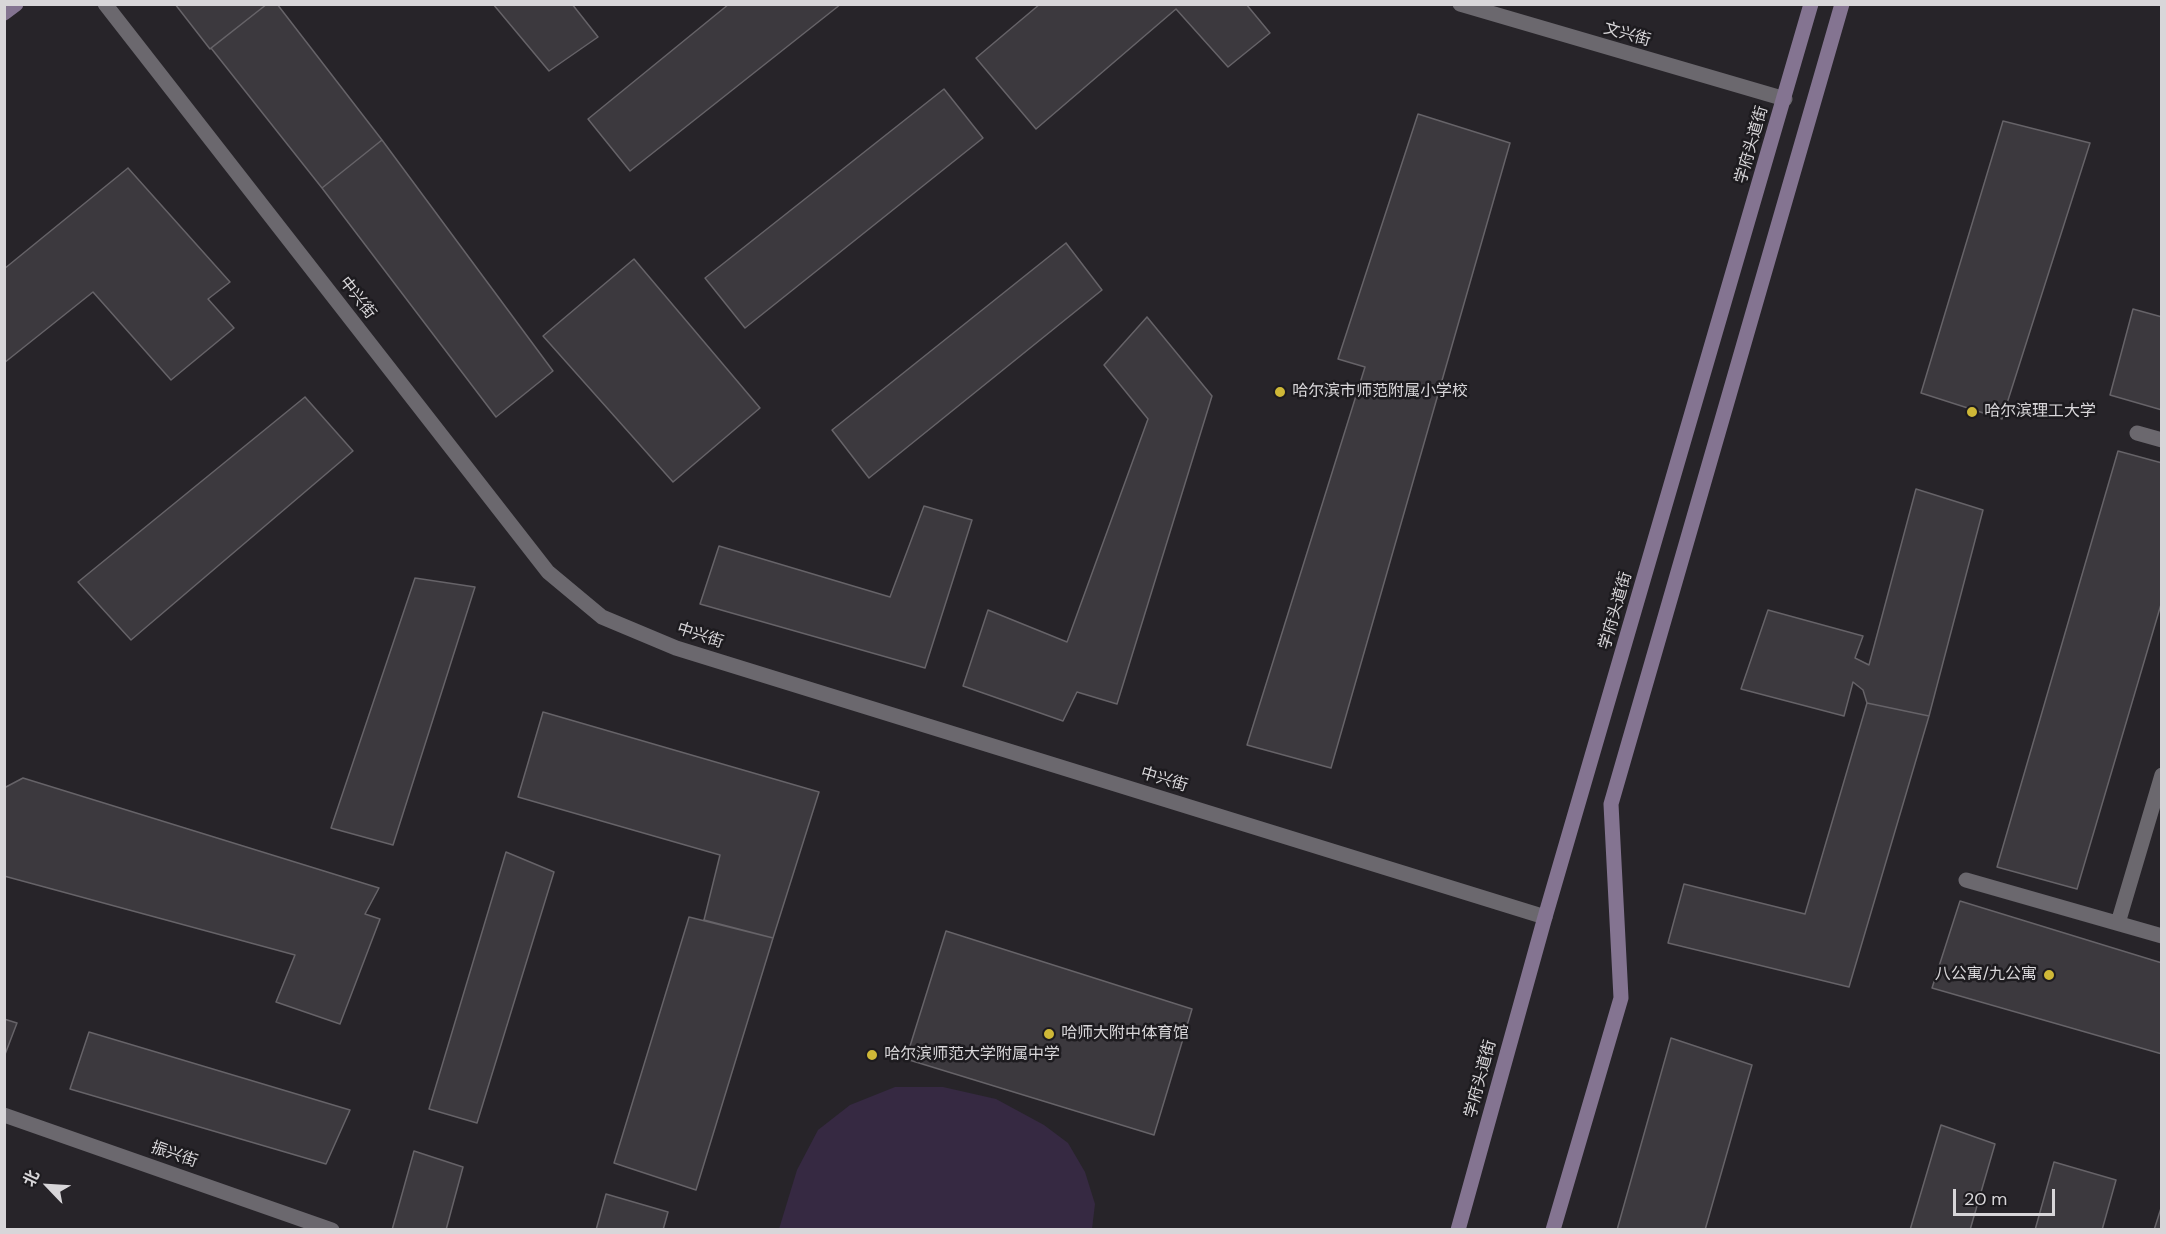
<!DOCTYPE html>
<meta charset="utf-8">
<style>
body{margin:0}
#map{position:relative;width:2166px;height:1234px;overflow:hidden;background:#272429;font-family:"DM Sans","Noto Sans SC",sans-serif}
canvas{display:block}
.frame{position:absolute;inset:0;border:6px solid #d8d6d9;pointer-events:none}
.north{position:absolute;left:18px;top:1156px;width:60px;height:60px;-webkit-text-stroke:4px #1d1b1f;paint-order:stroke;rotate:295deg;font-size:16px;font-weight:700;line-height:24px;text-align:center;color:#d8d6d9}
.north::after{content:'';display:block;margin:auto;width:21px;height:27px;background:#d8d6d9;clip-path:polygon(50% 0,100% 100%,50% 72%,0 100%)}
.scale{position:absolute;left:1953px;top:1189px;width:102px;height:27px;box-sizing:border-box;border:3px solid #d8d6d9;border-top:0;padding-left:8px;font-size:18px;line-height:21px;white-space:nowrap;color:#d8d6d9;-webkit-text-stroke:4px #1d1b1f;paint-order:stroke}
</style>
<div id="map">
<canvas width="2166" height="1234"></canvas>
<div class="frame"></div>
<div class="north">北</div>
<div class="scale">20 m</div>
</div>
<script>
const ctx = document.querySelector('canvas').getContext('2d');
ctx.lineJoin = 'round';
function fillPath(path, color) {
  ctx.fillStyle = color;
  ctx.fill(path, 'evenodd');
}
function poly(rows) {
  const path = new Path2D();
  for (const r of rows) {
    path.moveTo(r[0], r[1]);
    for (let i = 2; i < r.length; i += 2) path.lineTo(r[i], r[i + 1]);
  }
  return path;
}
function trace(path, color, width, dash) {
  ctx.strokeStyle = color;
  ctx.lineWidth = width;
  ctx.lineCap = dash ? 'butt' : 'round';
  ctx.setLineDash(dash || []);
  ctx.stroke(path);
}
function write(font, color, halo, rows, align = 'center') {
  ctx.font = font + ' "DM Sans","Noto Sans SC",sans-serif';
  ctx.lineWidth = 5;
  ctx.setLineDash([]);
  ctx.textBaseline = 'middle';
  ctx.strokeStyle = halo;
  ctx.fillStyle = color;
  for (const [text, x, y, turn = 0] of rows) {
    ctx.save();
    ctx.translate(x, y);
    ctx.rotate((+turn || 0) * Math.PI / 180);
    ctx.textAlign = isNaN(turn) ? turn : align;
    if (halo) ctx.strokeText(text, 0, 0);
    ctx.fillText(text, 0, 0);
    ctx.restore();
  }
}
fillPath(poly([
 [895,1087,943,1087,996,1099,1044,1125,1068,1143,1085,1172,1095,1204,1092,1229,779,1229,797,1170,818,1130,850,1105]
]), '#362942');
const building = poly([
 [175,4,267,4,210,49,175,4],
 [267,4,277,4,382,140,322,188,211,48,267,4],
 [493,4,572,4,598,37,549,71,493,4],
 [729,4,841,4,630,171,588,119,729,4],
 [1040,4,1246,4,1270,33,1228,67,1176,9,1036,129,976,58,1040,4],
 [944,89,983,138,745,328,705,278,944,89],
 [1418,114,1510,143,1331,768,1247,745,1365,367,1338,359,1418,114],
 [2003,121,2090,143,2002,419,1921,393,2003,121],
 [382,140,553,371,496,417,322,188,382,140],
 [128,168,230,282,208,299,234,328,171,380,93,292,4,363,4,269,128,168],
 [1066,243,1102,290,869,478,832,430,1066,243],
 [634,259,760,408,673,482,543,336,634,259],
 [2133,309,2162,317,2162,410,2110,395,2133,309],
 [1147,317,1212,396,1117,704,1077,692,1063,721,963,686,988,610,1067,642,1148,419,1104,365,1147,317],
 [305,397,353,451,131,640,78,582,305,397],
 [2118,451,2162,463,2162,601,2077,889,1997,867,2118,451],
 [1916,489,1983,510,1929,716,1867,703,1863,690,1853,682,1844,716,1741,689,1768,610,1863,636,1855,658,1869,665,1916,489],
 [924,506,972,520,925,668,700,604,719,546,890,597,924,506],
 [415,578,475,587,393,845,331,828,415,578],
 [1867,703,1929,716,1849,987,1668,943,1684,884,1805,914,1867,703],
 [543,712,819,792,773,938,704,920,720,855,518,797,543,712],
 [23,778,379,888,365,914,380,919,340,1024,276,1002,295,955,4,876,4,788,23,778],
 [506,852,554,872,477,1123,429,1109,506,852],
 [1960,901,2162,963,2162,1054,1932,988,1960,901],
 [689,917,773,938,696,1190,614,1163,689,917],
 [946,931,1192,1009,1154,1135,906,1059,946,931],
 [4,1019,17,1023,4,1057,4,1019],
 [89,1032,350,1110,326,1164,70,1089,89,1032],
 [1671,1038,1752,1065,1705,1230,1617,1230,1671,1038],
 [1941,1125,1995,1144,1970,1230,1910,1230,1941,1125],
 [414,1151,463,1167,446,1230,392,1230,414,1151],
 [2054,1162,2116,1180,2102,1230,2035,1230,2054,1162],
 [606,1194,668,1212,663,1230,596,1230,606,1194],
 [2162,1205,2162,1230,2154,1230,2162,1205]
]);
fillPath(building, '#3c393e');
trace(building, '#666368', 1.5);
trace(poly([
 [2137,433,2162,440],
 [1966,880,2162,936],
 [2118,923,2162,775]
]), '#6b686e', 15);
trace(poly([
 [105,4,548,572,602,617,676,648,1545,917],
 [1460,4,1785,99],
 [4,1115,332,1230]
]), '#6b686e', 15);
trace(poly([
 [4,13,16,4],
 [1458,1230,1545,917,1811,4],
 [1553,1230,1621,998,1611,804,1842,4]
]), '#847491', 15);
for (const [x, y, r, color] of [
 [1280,392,6,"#cfb837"],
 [1972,412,6,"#cfb837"],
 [2049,975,6,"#cfb837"],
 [1049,1034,6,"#cfb837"],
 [872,1055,6,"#cfb837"]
]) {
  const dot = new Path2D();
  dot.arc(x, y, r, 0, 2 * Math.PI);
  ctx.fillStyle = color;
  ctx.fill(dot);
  trace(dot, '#1d1b1f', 2);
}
write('16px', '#d8d6d9', '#1d1b1f', [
 ["文兴街",1627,35,16],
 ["学府头道街",1752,145,-74],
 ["中兴街",357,298,52],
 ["学府头道街",1616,611,-74],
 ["中兴街",700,636,18],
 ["中兴街",1164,780,17],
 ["学府头道街",1481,1079,-75],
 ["振兴街",174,1155,19]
]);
write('16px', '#d8d6d9', '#1d1b1f', [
 ["哈尔滨市师范附属小学校",1292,392],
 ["哈尔滨理工大学",1984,412],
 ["八公寓/九公寓",2037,975,"right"],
 ["哈师大附中体育馆",1061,1034],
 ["哈尔滨师范大学附属中学",884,1055]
], 'left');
</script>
